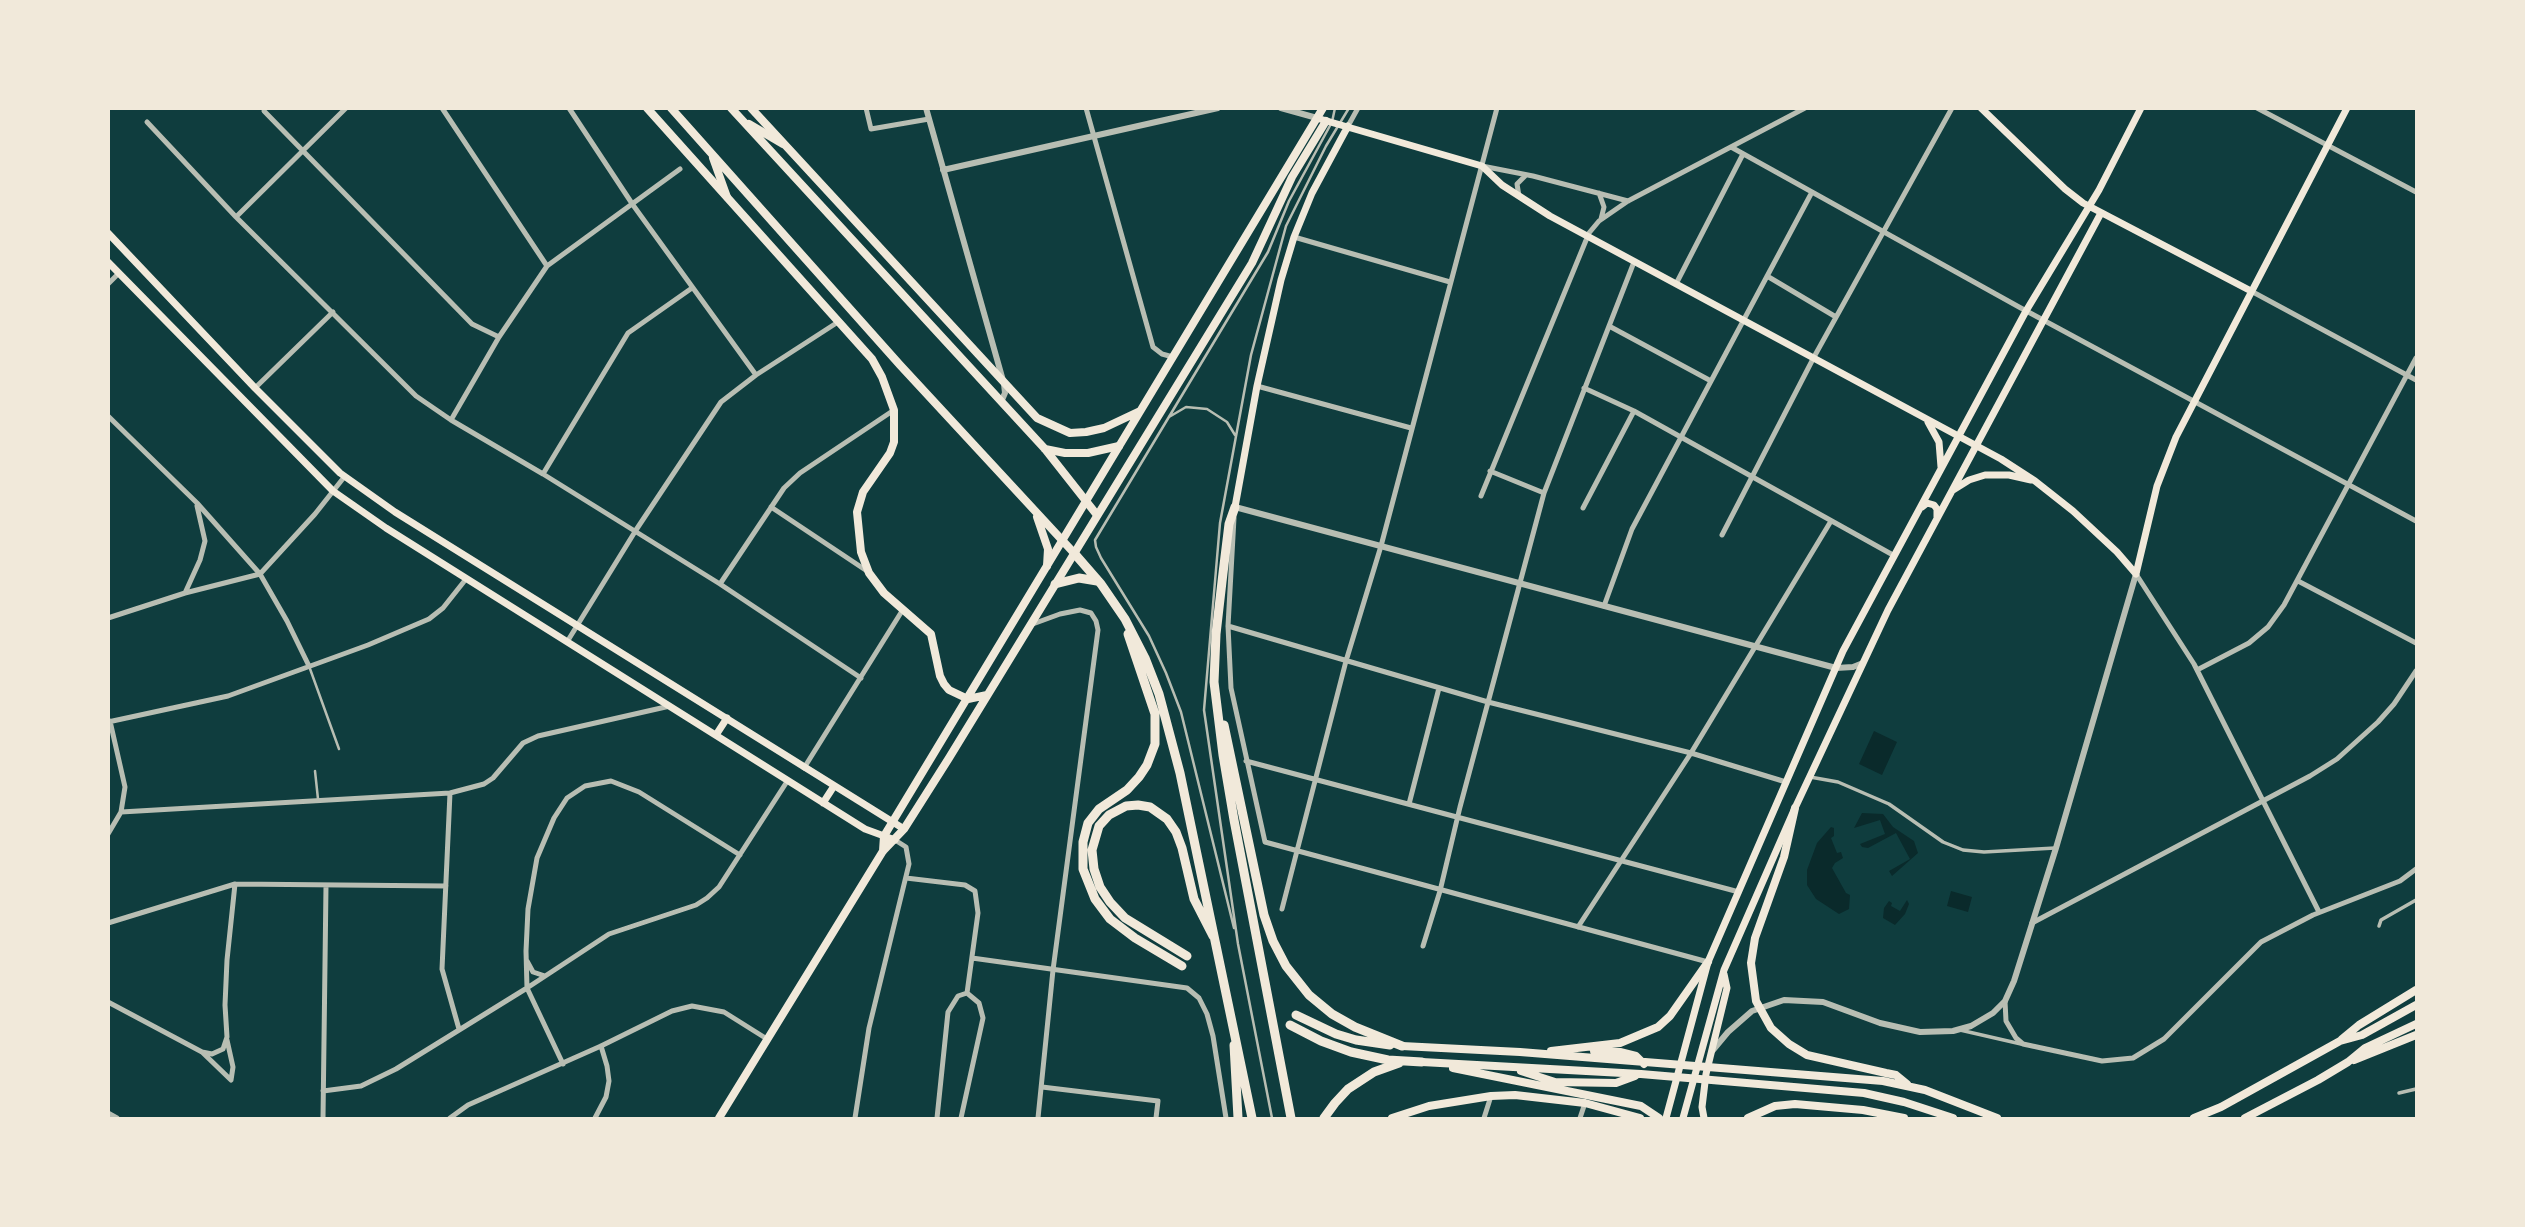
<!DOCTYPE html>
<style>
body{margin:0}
#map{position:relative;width:2525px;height:1227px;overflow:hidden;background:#0f3d3e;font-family:"Alegreya Sans",sans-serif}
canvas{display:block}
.frame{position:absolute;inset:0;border:110px solid #f1e9da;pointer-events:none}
</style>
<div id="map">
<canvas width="2525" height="1227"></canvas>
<div class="frame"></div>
</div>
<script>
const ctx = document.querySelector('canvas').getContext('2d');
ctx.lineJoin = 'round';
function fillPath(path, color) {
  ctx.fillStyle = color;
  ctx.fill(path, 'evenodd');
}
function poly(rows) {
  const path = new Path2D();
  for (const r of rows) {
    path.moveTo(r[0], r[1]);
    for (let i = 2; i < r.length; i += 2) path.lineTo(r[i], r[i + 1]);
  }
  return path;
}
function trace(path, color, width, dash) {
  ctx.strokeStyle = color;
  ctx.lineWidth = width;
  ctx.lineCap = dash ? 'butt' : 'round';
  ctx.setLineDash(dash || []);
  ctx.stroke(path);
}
fillPath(poly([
 [1874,731,1897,742,1882,775,1859,764],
 [1862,813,1883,814,1893,827,1914,841,1918,853,1892,876,1889,871,1910,859,1896,833,1868,848,1862,847,1860,844,1885,834,1880,820,1854,828],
 [1831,827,1834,828,1834,836,1831,838,1837,853,1841,852,1843,858,1835,863,1832,868,1846,893,1850,895,1849,909,1839,914,1816,899,1807,885,1807,870,1817,843],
 [1951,891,1972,897,1968,912,1947,906],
 [1907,900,1909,904,1905,914,1895,925,1883,918,1884,908,1889,901,1892,903,1891,906,1900,911]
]), '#0a2a2b');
trace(poly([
 [1169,417,1186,407,1207,409,1227,422,1235,435],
 [309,666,339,749],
 [315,771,318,799],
 [1234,928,1181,712,1166,673,1149,636,1101,558,1096,547,1095,540,1268,252,1289,201,1332,122,1335,108],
 [1272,1118,1238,944,1204,710,1220,523,1251,355,1286,226,1326,146,1349,108]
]), '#b8beb3', 2.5);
trace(poly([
 [1810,777,1838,782,1889,804,1943,842,1963,850,1984,852,2055,848],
 [2379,926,2381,920,2416,900],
 [1960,1030,2021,1044],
 [2399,1093,2416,1089]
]), '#b8beb3', 3.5);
trace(poly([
 [442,108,547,266],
 [569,108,633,205,756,375],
 [866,108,871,129,929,119],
 [1086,108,1153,347,1162,354,1173,357],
 [2257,108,2416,192],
 [264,111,472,324,499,337],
 [147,122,236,217,416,396,451,420,543,474,720,584,861,678],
 [1348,126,1358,108],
 [1731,147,2019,307,2416,521],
 [1482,166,1533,176,1628,201],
 [1599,193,1604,207,1601,219],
 [1519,196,1517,184,1526,175],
 [236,217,346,108],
 [1294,237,1450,282],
 [1767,276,1836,317],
 [108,284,119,273],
 [1676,284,1743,154],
 [2251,291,2416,380],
 [1609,326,1711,381],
 [1257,386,1411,428],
 [255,388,333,312],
 [1584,388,1634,411,1893,555],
 [108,416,197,503,260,574,287,621,309,666],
 [451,420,499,337,547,266,680,169],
 [1490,471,1544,493],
 [543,474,628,333,692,288],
 [1481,496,1589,233,1599,221,1628,201,1805,108],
 [771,507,867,571],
 [1583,508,1634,411],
 [1234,518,1228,626,1231,688,1265,842,1708,962],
 [1722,535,1814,357,1952,108],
 [2136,574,2194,664,2319,912],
 [2298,581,2416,643],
 [720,584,784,488,800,473,894,410],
 [185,593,200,560,205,541,197,506],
 [1604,606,1632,529,1812,192],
 [108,618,185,593,260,574,315,514,345,476],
 [1030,625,1060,614,1080,610,1091,613,1096,621,1098,630,1053,970,1038,1118],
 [1228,626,1488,702,1691,753,1786,782],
 [567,642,636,530,721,402,756,375,838,322],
 [2197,670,2249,643,2268,627,2284,605,2416,358],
 [108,722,228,696,368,645,429,619,443,608,466,579],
 [1246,761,1739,892],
 [804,768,902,611],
 [450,793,442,969,459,1029],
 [1409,804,1439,688],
 [121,812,450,793,484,784,493,778,523,743,538,736,670,706],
 [108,834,121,812,125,787,110,721],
 [906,878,965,885,975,891,978,913,967,993],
 [1282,909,1346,661,1381,546,1497,108],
 [108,923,235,884,446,886],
 [2032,923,2310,776,2337,759,2378,722,2394,704,2416,671],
 [1578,927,1691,753,1831,521],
 [1423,946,1440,891,1460,807,1544,493,1634,262],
 [972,958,1187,988,1199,998,1207,1014,1213,1036,1226,1118],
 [527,961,533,972,545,976],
 [2005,1001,2006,1021,2016,1038,2023,1044,2102,1061,2133,1058,2164,1039,2261,942,2313,915,2400,881,2416,869],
 [108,1002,202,1052,212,1054,223,1049,227,1037,225,1005,227,960,235,884],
 [202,1052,231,1080,233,1067,227,1040],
 [563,1064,527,988,526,951,528,909,537,858,554,818,567,798,585,786,611,781,639,792,740,855],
 [1042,1087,1158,1101,1156,1118],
 [323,1091,361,1086,396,1069,527,988,609,934,696,905,707,898,719,887,788,780],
 [108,1113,117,1118],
 [323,1118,326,886],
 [450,1118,468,1105,601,1046,672,1011,692,1006,724,1012,767,1039],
 [595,1118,606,1097,609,1081,607,1066,601,1046],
 [855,1118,869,1028,909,864,906,847,895,840],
 [937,1118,948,1012,958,996,967,993],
 [961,1118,983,1018,979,1003,967,993],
 [1484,1118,1491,1096],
 [1580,1118,1585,1103]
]), '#b8beb3', 5);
trace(poly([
 [926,108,1004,384,1005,393,1001,402],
 [1281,108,1317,118],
 [943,170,1218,108],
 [1235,507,1836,668,1853,667,1863,663],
 [1713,1050,1728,1032,1752,1011,1784,1000,1823,1002,1880,1023,1920,1032,1953,1031,1971,1026,1993,1013,2005,1001,2014,981,2056,848,2136,574]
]), '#b8beb3', 6);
trace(poly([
 [1981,108,2065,189,2083,203,2251,291],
 [1320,119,1482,166,1502,185,1550,216,2001,459,2035,481,2073,511,2117,552,2136,574],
 [108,233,255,388,340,473,395,512,904,829],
 [108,262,333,491,386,528,865,829,895,840],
 [1928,422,1939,442,1941,467],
 [1953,490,1969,480,1985,475,2009,475,2031,480],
 [1235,507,1257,386,1281,280,1294,237,1312,193,1348,126],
 [1922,507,1927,503,1934,505,1937,509,1937,517],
 [2136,574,2157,486,2176,437,2347,108],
 [716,735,727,718],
 [823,803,834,786],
 [1666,1118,1708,962,1843,651,2026,311,2099,190,2141,108],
 [1683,1118,1724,970,1795,808,1888,610,2101,213],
 [1704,1118,1702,1107,1706,1074,1727,988,1724,974]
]), '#f1e9da', 7);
trace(poly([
 [647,108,872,359,882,377,894,410,894,442,890,453,863,492,857,512,861,552,869,573,884,593,931,634,940,676,944,684,949,690,968,699,987,695],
 [751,108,1037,418,1070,433,1086,432,1104,428,1140,411],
 [883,851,884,836,1323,108],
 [719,1118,883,851,904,829,949,758,1252,263,1292,177,1326,121],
 [1392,1118,1429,1106,1491,1096,1515,1095,1585,1103,1640,1118]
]), '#f1e9da', 8);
trace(poly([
 [671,108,900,365,1074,553],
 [731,108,1045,449,1097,515],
 [749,124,783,144],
 [713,158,727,197],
 [1045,449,1065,453,1088,453,1119,446],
 [1037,517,1048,549,1047,566],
 [1795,808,1784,857,1755,938,1751,963,1756,1001,1771,1028,1789,1044,1807,1055,1886,1073,1896,1075,1907,1084],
 [2342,1039,2359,1025,2416,990],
 [1402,1046,1520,1052,1883,1081,1925,1090,1997,1118],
 [1551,1051,1620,1043,1658,1027,1670,1016,1708,962],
 [1594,1051,1620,1052,1636,1056,1644,1064],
 [2354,1060,2416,1035],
 [1422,1062,1641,1074,1864,1093,1904,1102,1953,1118],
 [1453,1068,1641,1106,1659,1118],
 [1521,1071,1555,1082,1616,1083,1635,1076],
 [1748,1118,1775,1106,1795,1104,1863,1110,1904,1118],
 [2194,1118,2221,1107,2340,1041,2362,1035,2416,1005],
 [2245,1118,2318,1080,2348,1062,2365,1048,2416,1024]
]), '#f1e9da', 8);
trace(poly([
 [1235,507,1229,524,1223,573,1216,634,1214,682,1223,755,1234,820,1291,1118],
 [1074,553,1101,584,1125,619,1145,658,1159,694,1180,773,1252,1118],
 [1055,584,1079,578,1097,581],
 [1128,634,1155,714,1155,744,1147,765,1139,777,1127,790,1099,809,1088,823,1083,842,1083,869,1095,899,1110,919,1135,938,1182,966],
 [1224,725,1264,915,1273,941,1286,966,1309,995,1332,1014,1355,1027,1402,1046],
 [1187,956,1125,918,1110,902,1100,887,1094,869,1092,850,1099,826,1109,815,1126,806,1138,805,1150,807,1167,819,1176,832,1182,848,1194,899,1213,936],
 [1296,1015,1336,1034,1356,1040,1390,1045],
 [1290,1025,1321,1041,1351,1052,1388,1060,1422,1062],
 [1234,1045,1238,1118],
 [1324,1118,1335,1103,1348,1089,1374,1072,1399,1063]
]), '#f1e9da', 9);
</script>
